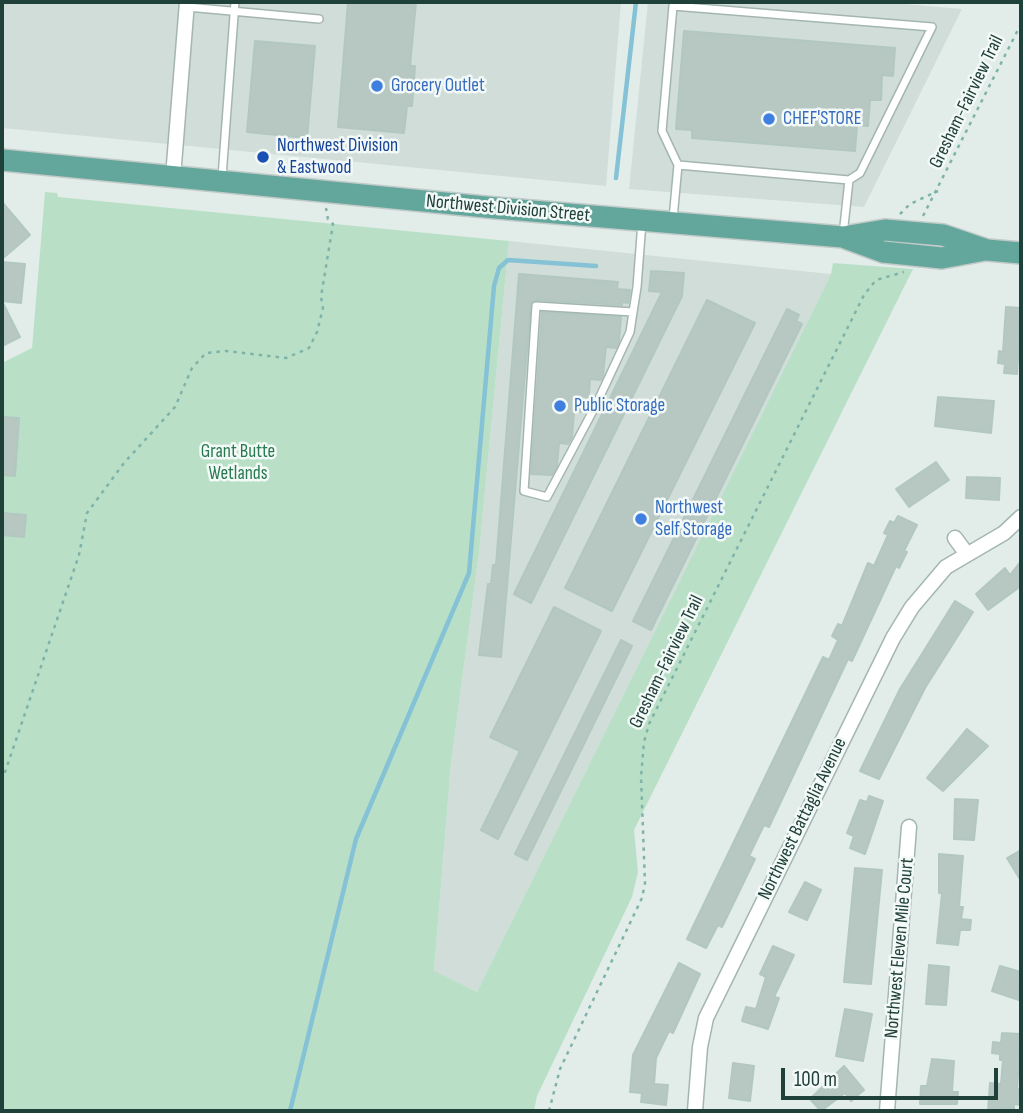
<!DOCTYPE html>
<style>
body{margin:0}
#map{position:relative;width:1023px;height:1113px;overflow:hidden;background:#e2ede9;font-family:"Sofia Sans Condensed",sans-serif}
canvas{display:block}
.frame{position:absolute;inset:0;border:4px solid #20403a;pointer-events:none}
.scale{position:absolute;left:781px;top:1068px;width:217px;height:32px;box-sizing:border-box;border:4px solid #20403a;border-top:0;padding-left:9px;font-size:21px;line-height:24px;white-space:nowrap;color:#20403a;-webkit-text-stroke:5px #f3f9f7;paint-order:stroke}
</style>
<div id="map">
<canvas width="1023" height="1113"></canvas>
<div class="frame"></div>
<div class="scale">100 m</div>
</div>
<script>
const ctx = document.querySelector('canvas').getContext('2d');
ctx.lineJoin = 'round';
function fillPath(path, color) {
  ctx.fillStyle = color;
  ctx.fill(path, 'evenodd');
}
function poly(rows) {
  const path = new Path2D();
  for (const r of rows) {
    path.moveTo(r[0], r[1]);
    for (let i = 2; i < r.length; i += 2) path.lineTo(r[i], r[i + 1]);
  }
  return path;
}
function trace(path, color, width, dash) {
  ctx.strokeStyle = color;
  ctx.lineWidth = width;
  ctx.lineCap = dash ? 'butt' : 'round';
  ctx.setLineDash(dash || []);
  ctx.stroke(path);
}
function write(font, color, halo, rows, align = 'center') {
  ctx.font = font + ' "Sofia Sans Condensed",sans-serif';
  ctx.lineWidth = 5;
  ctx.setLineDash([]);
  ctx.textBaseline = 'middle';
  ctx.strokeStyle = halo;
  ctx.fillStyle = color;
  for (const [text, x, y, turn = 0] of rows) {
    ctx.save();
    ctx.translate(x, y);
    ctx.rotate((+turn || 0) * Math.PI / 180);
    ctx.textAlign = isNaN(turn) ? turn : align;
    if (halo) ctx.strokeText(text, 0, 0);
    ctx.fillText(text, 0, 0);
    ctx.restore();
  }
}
fillPath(poly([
 [2,2,621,2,606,186,2,128],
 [648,2,880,2,962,9,864,207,629,189],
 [509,241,831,274,477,992,434,972,451,763,479,553]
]), '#d0ddd8');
fillPath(poly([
 [45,192,57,193,58,197,509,241,479,553,451,763,434,971,477,992,831,274,833,263,913,269,634,830,638,872,632,897,537,1096,534,1111,2,1111,2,363,32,348]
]), '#b9e0c7');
trace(poly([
 [616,178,636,2],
 [290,1111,356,839,469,573,494,286,499,268,508,260,596,266]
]), '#85c2d6', 4.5);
const building = poly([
 [348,2,416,2,410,66,415,66,412,106,407,106,404,133,338,127,348,2],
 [684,31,895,48,893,76,882,75,881,100,870,100,868,126,857,125,855,151,692,138,692,130,676,129,684,31],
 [255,41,315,46,307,138,247,132,255,41],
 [2,202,30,235,2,259,2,202],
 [2,262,25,264,21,303,2,301,20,337,2,346,2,262],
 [651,271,684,273,682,296,531,603,514,594,662,292,649,291,651,271],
 [519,274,618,282,617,289,630,290,629,297,628,303,622,302,622,305,536,300,531,303,501,657,479,655,488,584,491,584,493,565,496,565,519,274],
 [707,300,755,323,612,611,565,588,707,300],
 [1006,307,1021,308,1017,374,1004,373,1005,364,998,363,999,351,1003,352,1006,307],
 [787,309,799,315,796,321,802,324,651,630,633,621,787,309],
 [542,312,621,317,619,341,616,348,606,347,603,375,601,380,590,379,588,407,585,412,574,411,572,437,568,444,559,443,557,466,552,475,531,474,542,312],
 [938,397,994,401,991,433,935,426,938,397],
 [2,417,19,418,15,476,2,475,2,417],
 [936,462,949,480,909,507,896,489,936,462],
 [967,477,1000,478,999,500,966,498,967,477],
 [2,513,26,515,24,537,2,535,2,513],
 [898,516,917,525,904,551,907,552,899,568,896,566,852,661,848,659,769,827,764,825,749,856,755,859,722,927,718,925,706,948,687,939,823,657,829,660,838,640,832,636,838,624,842,626,868,563,874,566,888,535,884,533,890,521,894,523,898,516],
 [1021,561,1021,586,988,610,976,594,1005,568,1010,575,1021,561],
 [955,601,973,612,925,688,879,779,860,771,900,689,955,601],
 [554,607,601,631,498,839,481,830,520,751,490,737,554,607],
 [621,640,632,646,527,860,515,854,621,640],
 [967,729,988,746,943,791,927,778,967,729],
 [869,796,883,801,865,854,850,848,854,836,847,833,860,800,867,802,869,796],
 [955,799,978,800,974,840,954,839,955,799],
 [1021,850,1021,881,1007,858,1021,850],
 [939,854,963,856,959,907,963,907,961,919,971,920,970,930,960,930,958,945,937,943,942,893,939,893,939,854],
 [855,868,882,870,871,984,844,982,855,868],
 [805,882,821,890,807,920,789,912,805,882],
 [773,946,794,955,774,997,779,998,768,1029,742,1021,746,1007,756,1009,766,977,760,974,773,946],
 [679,963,700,974,673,1033,669,1031,656,1058,654,1084,668,1085,666,1105,641,1102,642,1093,630,1092,633,1055,679,963],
 [929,965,949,967,946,1005,926,1004,929,965],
 [1000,966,1021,972,1019,1000,992,991,1000,966],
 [845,1009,872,1014,863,1061,836,1056,845,1009],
 [1002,1033,1021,1034,1017,1089,1021,1089,1021,1105,1014,1104,1014,1109,1007,1108,1007,1111,988,1111,990,1083,1001,1084,1003,1060,1000,1060,1000,1054,992,1053,993,1042,1001,1043,1002,1033],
 [932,1059,954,1061,952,1092,958,1092,957,1104,920,1104,921,1086,927,1086,932,1059],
 [733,1063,754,1066,750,1101,729,1098,733,1063],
 [844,1066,864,1090,851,1101,845,1093,821,1111,810,1099,844,1066]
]);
fillPath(building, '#b7c8c2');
trace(building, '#b3c7c1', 2);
const service = poly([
 [187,7,319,19],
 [678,165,849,180],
 [222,177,235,2],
 [673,219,678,165,662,131,673,6,932,27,860,173,849,180,843,235],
 [633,312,536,306,524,491,547,497,595,407,630,332,633,312,637,287,642,222]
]);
const minor = poly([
 [173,177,187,2],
 [955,538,966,553],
 [695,1111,700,1047,706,1018,893,638,912,607,946,567,1004,533,1021,517],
 [887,1111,909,827]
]);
const primary = poly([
 [2,160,496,208,843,237,885,230,943,235,987,250,1021,253],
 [845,238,883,252,942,258,985,250]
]);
trace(service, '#a4b6b1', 10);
trace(minor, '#a4b6b1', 17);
trace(primary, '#c1cac8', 24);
trace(poly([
 [900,214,910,204,938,191],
 [923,216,1021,24],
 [2,781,79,555,87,513,124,463,175,407,192,368,206,353,226,351,286,358,309,348,317,332,323,308,321,297,333,224,328,219,326,208],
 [549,1111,560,1069,642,898,645,883,641,777,644,742,649,724,864,295,876,280,904,272]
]), '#80b3a8', 2.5, [3.5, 5]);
trace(service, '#fff', 7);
trace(minor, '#fff', 14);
trace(primary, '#63a69b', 21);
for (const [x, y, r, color] of [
 [377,86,7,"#3f7fe0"],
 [769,119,7,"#3f7fe0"],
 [263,157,7,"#1a4fb4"],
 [560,406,7,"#3f7fe0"],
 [641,519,7,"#3f7fe0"]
]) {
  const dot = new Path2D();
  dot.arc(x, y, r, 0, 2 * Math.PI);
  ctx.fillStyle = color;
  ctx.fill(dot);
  trace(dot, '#f3f9f7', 2.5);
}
write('19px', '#366cbe', '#f3f9f7', [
 ["Grocery Outlet",391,86],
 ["CHEF'STORE",783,119],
 ["Public Storage",574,406],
 ["Northwest",655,508],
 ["Self Storage",655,530]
], 'left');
write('19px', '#20403a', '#f3f9f7', [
 ["Gresham-Fairview Trail",967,102,-64],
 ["Northwest Division Street",508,209,5],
 ["Gresham-Fairview Trail",667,662,-64],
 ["Northwest Battaglia Avenue",803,819,-64],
 ["Northwest Eleven Mile Court",900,948,-85]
]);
write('19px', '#164399', '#f3f9f7', [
 ["Northwest Division",277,146],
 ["& Eastwood",277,168]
], 'left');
write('19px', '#277a4f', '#f3f9f7', [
 ["Grant Butte",238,452],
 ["Wetlands",238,474]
]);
</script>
